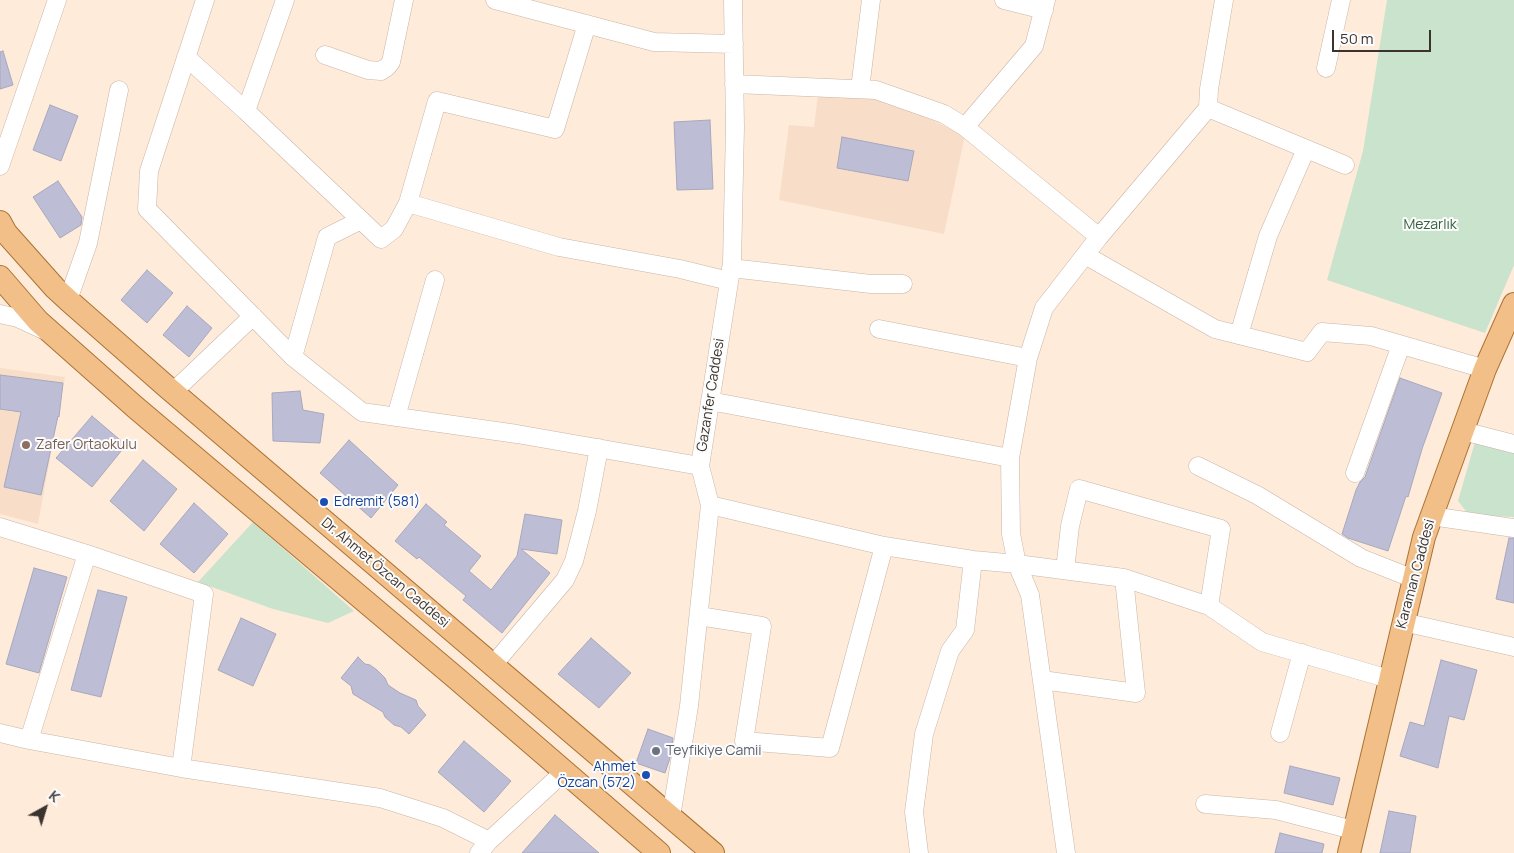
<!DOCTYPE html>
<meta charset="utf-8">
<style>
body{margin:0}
#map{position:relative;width:1514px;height:853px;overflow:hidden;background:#ffebda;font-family:Manrope,sans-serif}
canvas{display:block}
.north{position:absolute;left:20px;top:783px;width:50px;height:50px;-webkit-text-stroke:4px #fcfcfc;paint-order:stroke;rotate:39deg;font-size:14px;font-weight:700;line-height:20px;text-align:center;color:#3b332d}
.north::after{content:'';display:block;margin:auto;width:18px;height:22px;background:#3b332d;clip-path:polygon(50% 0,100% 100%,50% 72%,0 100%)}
.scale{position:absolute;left:1332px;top:30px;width:99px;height:22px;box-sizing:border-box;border:2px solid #3b332d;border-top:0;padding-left:6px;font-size:15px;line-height:18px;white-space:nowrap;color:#3b332d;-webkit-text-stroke:4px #fcfcfc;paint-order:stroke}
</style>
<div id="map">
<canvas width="1514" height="853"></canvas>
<div class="north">K</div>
<div class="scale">50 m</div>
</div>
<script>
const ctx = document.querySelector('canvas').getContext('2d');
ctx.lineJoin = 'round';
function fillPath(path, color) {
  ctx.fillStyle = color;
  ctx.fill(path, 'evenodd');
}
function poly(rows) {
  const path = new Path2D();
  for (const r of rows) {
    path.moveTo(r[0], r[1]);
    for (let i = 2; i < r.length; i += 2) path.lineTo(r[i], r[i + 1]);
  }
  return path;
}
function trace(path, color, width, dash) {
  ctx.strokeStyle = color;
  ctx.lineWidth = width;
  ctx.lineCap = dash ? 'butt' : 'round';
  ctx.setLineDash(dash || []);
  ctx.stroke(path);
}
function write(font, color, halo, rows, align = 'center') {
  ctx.font = font + ' Manrope,sans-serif';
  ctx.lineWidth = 4;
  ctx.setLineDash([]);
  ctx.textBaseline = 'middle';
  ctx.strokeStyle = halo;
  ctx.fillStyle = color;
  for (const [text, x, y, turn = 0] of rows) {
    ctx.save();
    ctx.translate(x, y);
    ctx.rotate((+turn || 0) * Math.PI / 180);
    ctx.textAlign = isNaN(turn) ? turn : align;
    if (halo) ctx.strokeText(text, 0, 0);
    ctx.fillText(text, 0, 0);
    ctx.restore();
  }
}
fillPath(poly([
 [818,94,868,98,898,105,965,135,944,234,779,200,789,125,814,127],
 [0,368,65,377,38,524,0,514]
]), '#f8dec8');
fillPath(poly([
 [1387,0,1514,0,1514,265,1485,333,1327,280,1363,151],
 [1475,442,1514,452,1514,517,1469,515,1458,501],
 [253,522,354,611,328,623,273,609,198,582]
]), '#c9e3cc');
const building = poly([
 [3,51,13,85,0,89,0,52,3,51],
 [50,105,78,116,61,161,33,150,50,105],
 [710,120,713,189,677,190,674,122,710,120],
 [842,137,914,151,908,181,837,168,842,137],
 [58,181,82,217,81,225,60,238,33,197,58,181],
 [147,270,173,293,147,323,121,300,147,270],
 [187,306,212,328,189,357,163,335,187,306],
 [0,375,63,383,59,417,58,416,41,495,4,487,21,412,0,409,0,375],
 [1400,378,1442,393,1422,449,1408,497,1406,496,1388,551,1348,538,1342,534,1356,490,1360,482,1365,477,1400,378],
 [300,391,303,410,324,414,320,443,273,441,272,393,300,391],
 [92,416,126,445,92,487,56,458,92,416],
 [349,440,398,485,371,518,320,473,349,440],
 [143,460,177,489,144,531,110,501,143,460],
 [194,503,228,534,194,573,160,544,194,503],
 [426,504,447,522,444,525,481,556,469,571,491,590,517,556,525,514,562,520,557,554,521,549,550,573,502,633,463,600,466,596,419,557,417,559,395,541,426,504],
 [1509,538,1514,538,1514,603,1496,599,1509,538],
 [34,568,67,577,39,673,6,664,34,568],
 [98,590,127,597,101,697,71,690,98,590],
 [241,618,276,634,253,686,218,670,241,618],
 [591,638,631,673,599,708,558,674,591,638],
 [358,657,365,664,370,665,377,670,385,678,388,685,400,693,416,700,418,706,426,715,409,734,401,727,394,725,385,717,383,712,353,694,351,686,341,678,358,657],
 [1441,660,1477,670,1464,720,1449,716,1438,768,1400,756,1410,722,1424,726,1441,660],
 [648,729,673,738,670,758,665,773,636,763,648,729],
 [464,741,511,781,484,812,438,772,464,741],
 [1290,766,1340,778,1333,805,1284,793,1290,766],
 [1389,811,1416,816,1410,853,1380,853,1389,811],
 [555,815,599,853,522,853,555,815],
 [1280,833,1324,844,1322,853,1275,853,1280,833]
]);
fillPath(building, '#bdbed5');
trace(building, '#a7a8be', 1);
const minor = poly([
 [205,0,149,171,147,209,293,357,362,412,517,434,700,466],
 [495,0,654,42,734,44],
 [1004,0,1044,10],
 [325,55,368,70,381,71,387,67,391,62,404,0],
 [186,57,246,111,381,239,394,229,408,203,559,247,680,269,729,281],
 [1326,68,1341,0],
 [734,84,876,90,944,114,965,127,1099,237],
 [860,89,871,0],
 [1208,108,1345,165],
 [246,111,285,0],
 [965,127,1034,46,1046,0],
 [0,166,57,0],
 [408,203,437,101,555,129,587,24],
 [1085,255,1215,329,1307,352,1322,332,1371,336,1485,369],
 [731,268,871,284,903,284],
 [68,300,88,243,119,90],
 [0,314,18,318,44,330],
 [879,329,1028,358],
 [1239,335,1268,236,1306,149],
 [293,357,327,237,361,220],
 [173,392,253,316],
 [710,401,1010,458],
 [396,417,435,280],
 [1463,431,1514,444],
 [1198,466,1257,495,1361,558,1414,579],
 [1355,473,1401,345],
 [710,505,884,546,973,560,1017,564,1124,578,1209,606,1262,642,1389,679],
 [1431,516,1514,528],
 [0,527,87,554,204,594,181,768],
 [1065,570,1070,526,1079,489,1221,529,1209,606],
 [699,616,762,626,744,741,830,748,884,546],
 [1403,622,1514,647],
 [493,665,565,580,574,561,587,511,599,448],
 [1042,680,1136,693,1124,578],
 [0,733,29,740,181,768,380,798,443,818,489,841],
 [1280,733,1302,653],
 [29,740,87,554],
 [1205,804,1276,810,1353,830],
 [671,817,689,706,710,505,700,466,732,263,735,127,733,0],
 [479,853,489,841,565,771],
 [919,853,914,812,924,734,950,651,965,630,973,560],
 [1066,853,1030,595,1017,564,1011,534,1010,458,1028,358,1044,308,1099,237,1208,108,1209,89,1224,0]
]);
const major = poly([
 [0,222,6,233,55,288,68,300,167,387,713,853],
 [0,277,38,321,135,407,456,678,659,853],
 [1349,853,1424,537,1485,369,1514,304]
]);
trace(minor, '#c9b5a6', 19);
trace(major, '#ab7334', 24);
trace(minor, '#fff', 18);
trace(major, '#f1bf87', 22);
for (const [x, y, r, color] of [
 [26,445,5,"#8d6e63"],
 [324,502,5,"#1a4fb4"],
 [656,751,5,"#6b7280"],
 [646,775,5,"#1a4fb4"]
]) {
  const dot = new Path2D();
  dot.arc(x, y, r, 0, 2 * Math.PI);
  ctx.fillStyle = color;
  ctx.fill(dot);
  trace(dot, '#fcfcfc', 2);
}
write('14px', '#34603c', '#fcfcfc', [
 ["Mezarlık",1430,225]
]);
write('14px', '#3b332d', '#fcfcfc', [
 ["Gazanfer Caddesi",711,395,-81],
 ["Dr. Ahmet Özcan Caddesi",385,573,40],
 ["Karaman Caddesi",1416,574,-75]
]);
write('14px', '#785e54', '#fcfcfc', [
 ["Zafer Ortaokulu",36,445]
], 'left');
write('14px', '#164399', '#fcfcfc', [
 ["Edremit (581)",334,502],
 ["Ahmet",636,767,"right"],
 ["Özcan (572)",636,783,"right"]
], 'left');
write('14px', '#5b616d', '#fcfcfc', [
 ["Teyfikiye Camii",666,751]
], 'left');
</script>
